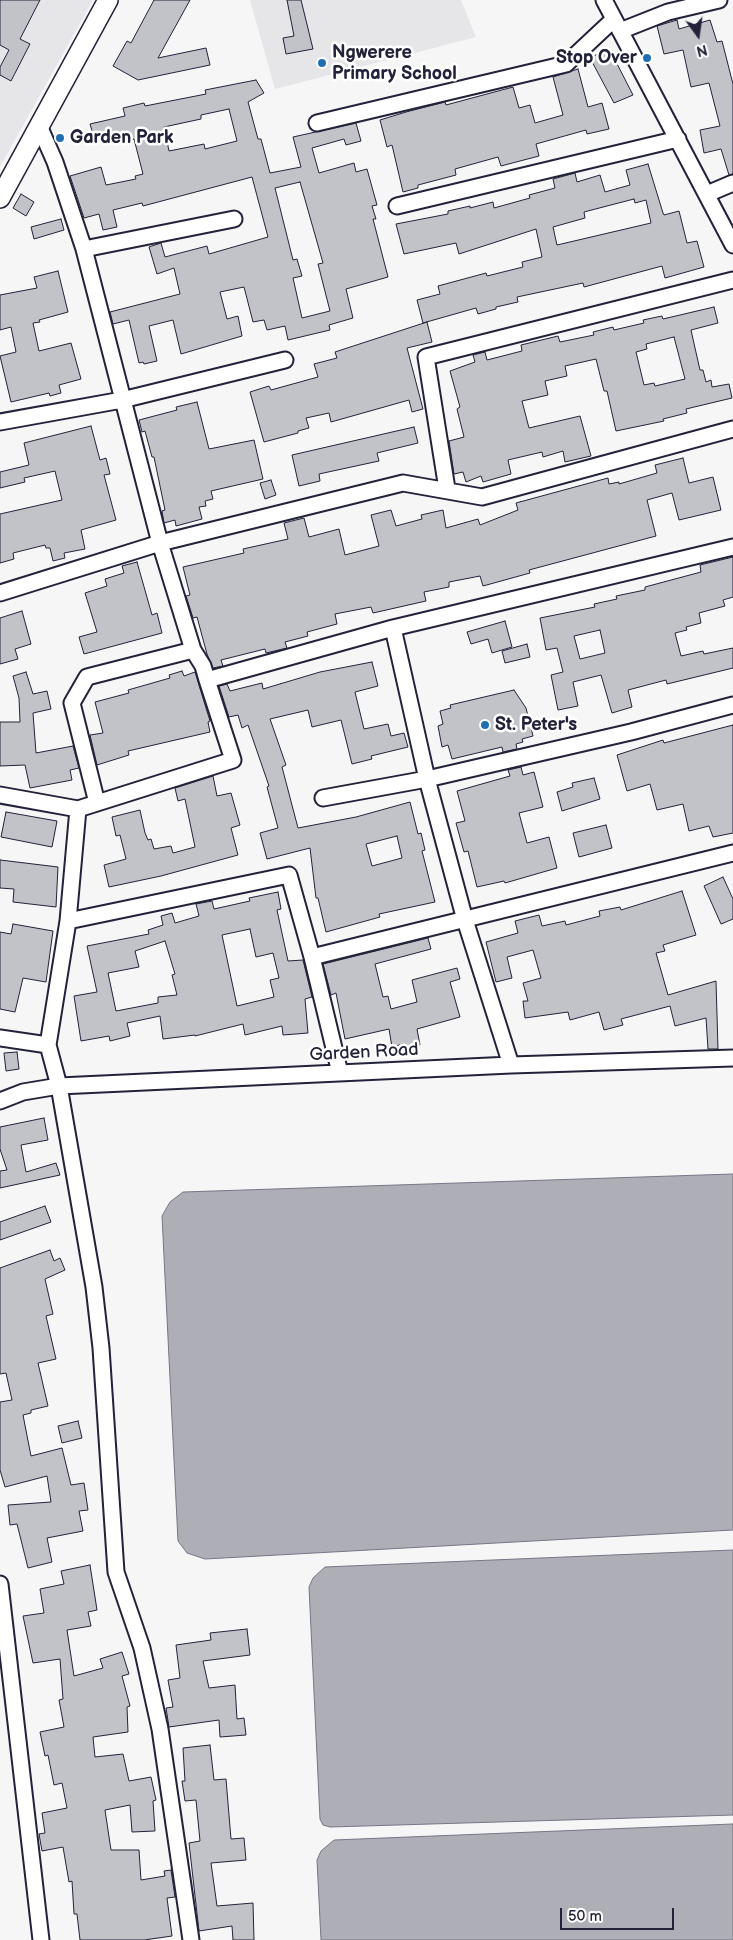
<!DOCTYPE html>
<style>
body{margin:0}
#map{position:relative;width:733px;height:1940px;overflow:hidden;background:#f6f6f7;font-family:"Balsamiq Sans",sans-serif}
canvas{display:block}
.north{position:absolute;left:673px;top:10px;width:50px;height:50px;-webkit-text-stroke:4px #fff;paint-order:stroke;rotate:166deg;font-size:14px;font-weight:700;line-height:20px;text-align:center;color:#22223b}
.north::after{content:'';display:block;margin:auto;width:18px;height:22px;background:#22223b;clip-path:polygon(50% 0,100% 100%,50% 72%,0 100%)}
.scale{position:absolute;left:560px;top:1908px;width:114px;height:22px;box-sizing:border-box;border:2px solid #22223b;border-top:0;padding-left:6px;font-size:15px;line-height:18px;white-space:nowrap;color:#22223b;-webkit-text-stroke:4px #fff;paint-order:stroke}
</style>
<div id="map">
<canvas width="733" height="1940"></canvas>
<div class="north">N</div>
<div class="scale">50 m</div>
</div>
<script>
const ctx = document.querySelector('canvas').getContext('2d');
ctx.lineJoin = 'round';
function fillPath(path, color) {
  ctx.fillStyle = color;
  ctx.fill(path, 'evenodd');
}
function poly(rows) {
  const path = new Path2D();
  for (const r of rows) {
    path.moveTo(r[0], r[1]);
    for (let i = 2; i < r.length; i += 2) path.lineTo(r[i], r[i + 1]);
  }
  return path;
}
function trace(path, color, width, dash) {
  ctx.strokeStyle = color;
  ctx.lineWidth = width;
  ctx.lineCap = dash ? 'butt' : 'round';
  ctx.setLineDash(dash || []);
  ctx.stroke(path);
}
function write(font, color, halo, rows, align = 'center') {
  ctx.font = font + ' "Balsamiq Sans",sans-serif';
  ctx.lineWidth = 5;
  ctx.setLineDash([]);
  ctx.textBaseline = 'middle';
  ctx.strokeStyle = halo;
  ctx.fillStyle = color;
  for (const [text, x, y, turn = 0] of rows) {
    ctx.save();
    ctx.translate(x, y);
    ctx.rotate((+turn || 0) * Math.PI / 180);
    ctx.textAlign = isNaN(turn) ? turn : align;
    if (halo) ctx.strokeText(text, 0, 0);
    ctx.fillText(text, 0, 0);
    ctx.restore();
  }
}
fillPath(poly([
 [0,0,93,0,0,167],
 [250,0,461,0,476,37,275,89]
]), '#e6e6e9');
const water = poly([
 [733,1174,733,1530,205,1559,187,1553,178,1541,162,1216,170,1202,183,1192,733,1174],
 [733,1550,733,1815,330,1827,323,1825,320,1819,309,1587,313,1578,325,1567,733,1550],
 [733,1824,733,1940,321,1940,317,1860,321,1851,334,1840,733,1824]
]);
fillPath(water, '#aeaeb7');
trace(water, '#767685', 1);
const building = poly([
 [0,0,40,0,20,39,30,44,11,81,0,75,0,67,9,50,0,45,0,0],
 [154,0,190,0,158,58,206,48,210,65,138,80,113,66,127,41,131,43,154,0],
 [287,0,301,0,313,49,286,54,283,38,294,36,287,0],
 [677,20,679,29,710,20,717,42,722,41,733,84,733,174,729,175,721,149,704,153,700,130,720,126,709,83,691,87,683,50,664,54,657,26,677,20],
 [605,50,608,56,612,54,633,95,614,103,590,58,605,50],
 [578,69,588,107,602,103,609,129,587,134,586,130,536,144,539,156,501,166,498,157,455,169,456,175,418,185,418,188,403,192,392,145,387,147,380,120,406,112,445,102,446,105,513,87,519,108,530,105,535,123,563,115,553,77,578,69],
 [256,80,264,93,248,102,258,139,261,139,270,173,301,167,293,137,356,123,361,141,346,145,344,139,312,148,319,173,354,163,356,172,367,169,377,205,372,206,376,219,373,219,388,277,346,289,353,318,329,325,330,330,288,340,285,326,267,330,264,320,253,322,244,287,220,292,227,319,238,316,242,336,181,354,173,320,149,326,157,361,144,364,143,362,139,363,129,320,113,324,110,312,180,294,174,268,157,274,149,247,161,243,165,257,207,246,209,254,268,237,252,177,143,206,142,203,113,210,117,227,103,230,99,214,84,218,70,176,101,167,106,185,136,179,135,176,143,174,134,139,131,140,129,134,95,141,90,124,125,116,123,108,144,103,145,106,206,94,205,90,256,80],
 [229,109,237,141,205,149,204,144,169,151,164,127,201,119,201,115,229,109],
 [300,182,323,263,318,264,330,311,302,318,293,278,302,276,297,259,293,260,275,188,300,182],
 [648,164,663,213,664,215,679,211,687,243,697,241,704,267,665,278,662,266,584,287,583,283,517,297,518,302,496,307,496,309,478,314,476,308,423,323,417,300,440,294,438,286,486,273,487,276,523,267,522,262,542,257,536,229,459,254,456,243,404,254,396,224,448,214,448,211,470,206,470,208,493,202,494,208,530,198,529,195,555,188,553,179,575,173,577,182,600,175,605,192,630,185,626,170,648,164],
 [634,199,635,203,646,200,651,223,557,245,553,227,585,218,584,212,634,199],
 [21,194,34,202,26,216,13,208,21,194],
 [61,219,64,230,34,239,31,227,61,219],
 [58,271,68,312,39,320,40,322,33,323,39,351,71,343,81,379,59,385,61,393,50,396,49,393,11,402,0,356,16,352,11,327,0,330,0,295,37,288,34,277,58,271],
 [714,307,718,323,691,330,695,348,700,370,703,370,706,382,711,380,712,387,729,384,732,398,686,409,687,413,663,419,664,421,616,431,607,391,604,391,596,359,565,366,567,376,545,381,548,395,522,401,529,428,580,416,591,456,565,462,563,451,543,457,542,452,508,460,511,474,483,482,481,476,466,482,463,472,454,474,449,441,464,437,457,409,460,407,450,371,475,362,473,355,485,352,487,360,522,351,521,345,558,336,560,342,594,335,593,332,613,327,614,330,644,323,643,320,662,316,663,319,714,307],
 [674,337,685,379,655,386,654,383,644,385,636,352,647,349,646,344,674,337],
 [427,322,432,342,407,348,423,409,412,412,409,400,331,422,329,413,306,418,309,428,298,431,298,433,264,442,250,392,269,386,271,390,318,377,314,364,337,358,335,352,427,322],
 [197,402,209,449,254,440,263,479,211,491,213,499,205,501,206,506,199,507,202,519,176,526,175,520,164,523,162,511,165,510,154,457,152,457,145,431,142,432,139,420,177,410,176,407,197,402],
 [91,426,100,460,106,458,110,474,104,475,116,520,81,530,85,549,64,553,65,558,53,561,50,548,46,548,45,545,13,553,14,559,0,563,0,514,62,500,55,471,24,478,25,482,0,488,0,472,29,465,24,443,91,426],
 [414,427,418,443,377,453,379,461,319,474,320,481,299,486,292,455,414,427],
 [683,458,689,483,713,477,721,510,679,520,672,493,647,500,656,536,529,570,530,573,483,586,480,576,449,582,449,587,424,592,426,601,373,613,371,607,335,614,337,624,307,632,308,636,285,642,287,648,266,653,265,649,221,660,223,666,213,668,207,654,197,617,193,618,186,596,190,595,183,567,244,553,243,549,288,539,284,523,304,518,309,537,339,529,345,555,379,546,371,515,391,510,396,526,422,519,421,515,443,510,446,528,478,519,480,525,518,510,516,503,608,478,609,484,619,482,619,484,657,473,655,465,683,458],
 [271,480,276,495,265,499,260,483,271,480],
 [733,557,733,597,723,600,725,606,699,613,701,623,686,627,687,630,675,633,681,656,703,651,704,654,733,648,733,668,667,684,666,680,628,690,632,707,612,713,601,675,573,682,578,706,558,710,551,675,563,672,557,648,546,650,540,618,595,607,594,604,617,599,616,596,645,590,645,587,701,572,700,565,733,557],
 [600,630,605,653,580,659,574,636,600,630],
 [137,562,152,615,157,613,162,633,84,654,79,637,97,632,85,593,107,586,105,579,124,573,122,566,137,562],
 [22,611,31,644,15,649,18,659,0,664,0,618,22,611],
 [505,621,512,647,492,653,488,639,471,644,467,632,505,621],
 [527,644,530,657,505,663,502,651,527,644],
 [372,662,378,686,355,692,364,729,388,724,391,736,404,733,408,747,371,756,372,759,352,764,341,720,312,727,308,710,270,719,286,765,282,767,298,828,356,817,410,802,418,834,421,833,425,850,422,851,435,902,379,914,380,917,326,932,318,898,316,898,310,848,267,859,260,833,278,828,267,787,269,786,248,725,242,728,238,715,229,717,219,686,227,684,230,691,262,683,263,689,320,672,372,662],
 [397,836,402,858,372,866,366,844,397,836],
 [182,671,184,676,195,672,210,721,208,722,210,732,128,751,129,755,97,765,90,735,103,733,95,702,129,693,128,690,170,678,169,675,182,671],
 [26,672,33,694,47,691,51,709,33,713,36,753,73,746,79,768,70,770,72,780,30,788,25,765,0,766,0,722,20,722,19,698,13,676,26,672],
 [514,690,526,708,533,736,522,739,523,742,516,744,517,749,503,752,502,747,452,759,448,745,442,747,438,726,443,724,440,711,451,708,450,705,514,690],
 [733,725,733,833,713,837,709,826,689,831,683,804,657,810,650,784,627,791,617,755,663,740,664,743,733,725],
 [521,767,523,775,534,772,543,807,519,813,527,843,549,837,557,868,505,883,504,881,477,887,468,851,464,852,456,823,465,821,457,791,510,776,508,770,521,767],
 [213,776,217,796,231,793,240,825,231,828,238,855,161,876,109,887,104,865,126,859,120,835,116,836,112,817,140,810,145,833,148,840,151,839,154,849,171,846,173,853,195,847,185,799,178,801,175,788,213,776],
 [594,778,600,799,562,811,557,792,573,787,572,783,594,778],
 [6,812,57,821,52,847,1,837,6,812],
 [606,825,612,848,579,857,573,833,606,825],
 [0,860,58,867,56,907,13,902,14,889,0,888,0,860],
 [723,877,733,899,733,919,721,924,704,886,723,877],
 [682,891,696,935,663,945,665,951,656,953,668,995,716,981,718,1049,708,1049,706,1018,675,1026,670,1006,621,1019,623,1025,604,1030,599,1012,570,1020,568,1012,525,1018,523,1001,528,1001,523,983,541,978,533,950,507,957,512,978,496,982,486,942,518,933,515,921,539,915,542,926,565,921,566,925,600,916,599,911,620,907,621,910,682,891],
 [278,892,281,909,277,910,288,961,303,960,312,997,305,999,308,1033,283,1035,282,1026,245,1035,243,1024,195,1036,195,1035,163,1039,160,1016,127,1023,130,1036,110,1041,109,1036,81,1041,74,996,97,992,87,946,149,934,148,930,163,925,161,916,172,913,175,923,199,916,196,904,212,901,214,909,250,901,249,898,278,892],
 [250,929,256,957,273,953,279,978,270,980,274,997,237,1006,222,935,250,929],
 [165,941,175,974,172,975,177,995,158,997,158,1003,116,1011,108,973,139,967,135,951,165,941],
 [13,924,53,931,46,982,23,978,15,1012,0,1009,0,932,11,934,13,924],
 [428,938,431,949,375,964,383,997,388,996,391,1009,417,1002,412,980,457,968,460,979,450,982,460,1017,417,1029,420,1045,404,1048,403,1044,392,1047,389,1029,345,1039,336,993,331,995,323,964,428,938],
 [17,1052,19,1069,6,1071,4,1053,17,1052],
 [44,1118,48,1140,21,1145,26,1172,56,1163,60,1175,0,1188,0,1171,7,1170,0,1149,0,1127,44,1118],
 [45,1206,51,1222,0,1240,0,1222,45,1206],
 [50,1250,54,1261,60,1258,65,1270,45,1279,53,1314,46,1316,56,1359,38,1363,48,1406,31,1410,31,1413,23,1415,31,1456,62,1448,71,1485,84,1483,88,1510,79,1511,83,1531,47,1538,52,1562,28,1568,17,1524,10,1525,8,1505,51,1502,47,1476,5,1487,0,1470,0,1402,12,1400,6,1373,0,1374,0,1268,50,1250],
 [78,1421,82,1438,62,1443,58,1426,78,1421],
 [90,1565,97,1610,88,1612,91,1626,67,1630,74,1676,103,1668,100,1659,122,1652,129,1674,122,1676,130,1706,127,1707,128,1732,93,1737,95,1757,123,1754,129,1781,151,1777,156,1800,153,1801,155,1831,132,1832,130,1805,105,1810,111,1850,139,1850,141,1880,165,1876,164,1871,171,1870,175,1897,167,1898,172,1936,144,1940,80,1940,77,1914,74,1914,72,1881,69,1882,63,1847,42,1851,39,1834,45,1833,42,1813,67,1808,62,1783,54,1785,48,1755,45,1756,40,1732,64,1727,59,1700,63,1699,60,1659,33,1663,23,1616,44,1613,40,1589,64,1584,61,1571,90,1565],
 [247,1629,250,1655,203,1661,209,1688,235,1685,237,1719,244,1718,246,1735,220,1737,219,1720,169,1727,166,1708,173,1707,168,1680,180,1678,176,1645,211,1640,210,1633,247,1629],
 [210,1745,214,1780,226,1779,231,1839,244,1838,246,1860,211,1863,217,1906,253,1903,254,1940,233,1940,232,1926,199,1931,189,1843,200,1841,196,1800,185,1801,182,1781,185,1781,183,1748,210,1745]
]);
fillPath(building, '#c2c2c9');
trace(building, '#22223b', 1);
const minor = poly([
 [604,0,733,245],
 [620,31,668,12,719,0],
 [317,123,566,64,613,20],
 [40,128,55,162,84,249,160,543,193,650,87,677,72,703,97,803],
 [707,194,733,183],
 [397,206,678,139],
 [84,249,234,219],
 [0,422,122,400,285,360],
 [447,489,426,357,733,280],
 [0,593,160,543,403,483,482,497,733,429],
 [393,628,427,779,465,920,511,1065],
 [193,650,203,666,207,680,393,628,733,547],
 [0,795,78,809],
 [323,798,427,779,631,732,733,705],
 [68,921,289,875,312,957,340,1073],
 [312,957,733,853],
 [0,1038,48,1045],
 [0,1101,23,1092,59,1086,511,1065,733,1058],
 [0,1584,41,1940],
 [191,1940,160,1729,142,1648,116,1572,101,1348,94,1287,59,1086,48,1045,68,921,78,809,233,760,207,680]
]);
const major = poly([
 [0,198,108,0]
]);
trace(minor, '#22223b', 19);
trace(major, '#22223b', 22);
trace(minor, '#fff', 15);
trace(major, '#fff', 19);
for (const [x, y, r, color] of [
 [647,58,5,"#1f6fb2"],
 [322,63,5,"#1f6fb2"],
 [60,138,5,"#1f6fb2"],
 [485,725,5,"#1f6fb2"]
]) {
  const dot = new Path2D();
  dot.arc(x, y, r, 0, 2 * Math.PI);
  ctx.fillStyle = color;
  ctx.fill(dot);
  trace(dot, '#fff', 2);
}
write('bold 18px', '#22223b', '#fff', [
 ["Ngwerere",332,53],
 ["Primary School",332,74],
 ["Stop Over",637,58,"right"],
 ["Garden Park",70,138],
 ["St. Peter's",495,725]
], 'left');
write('18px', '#22223b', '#fff', [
 ["Garden Road",364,1053,-3]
]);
</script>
